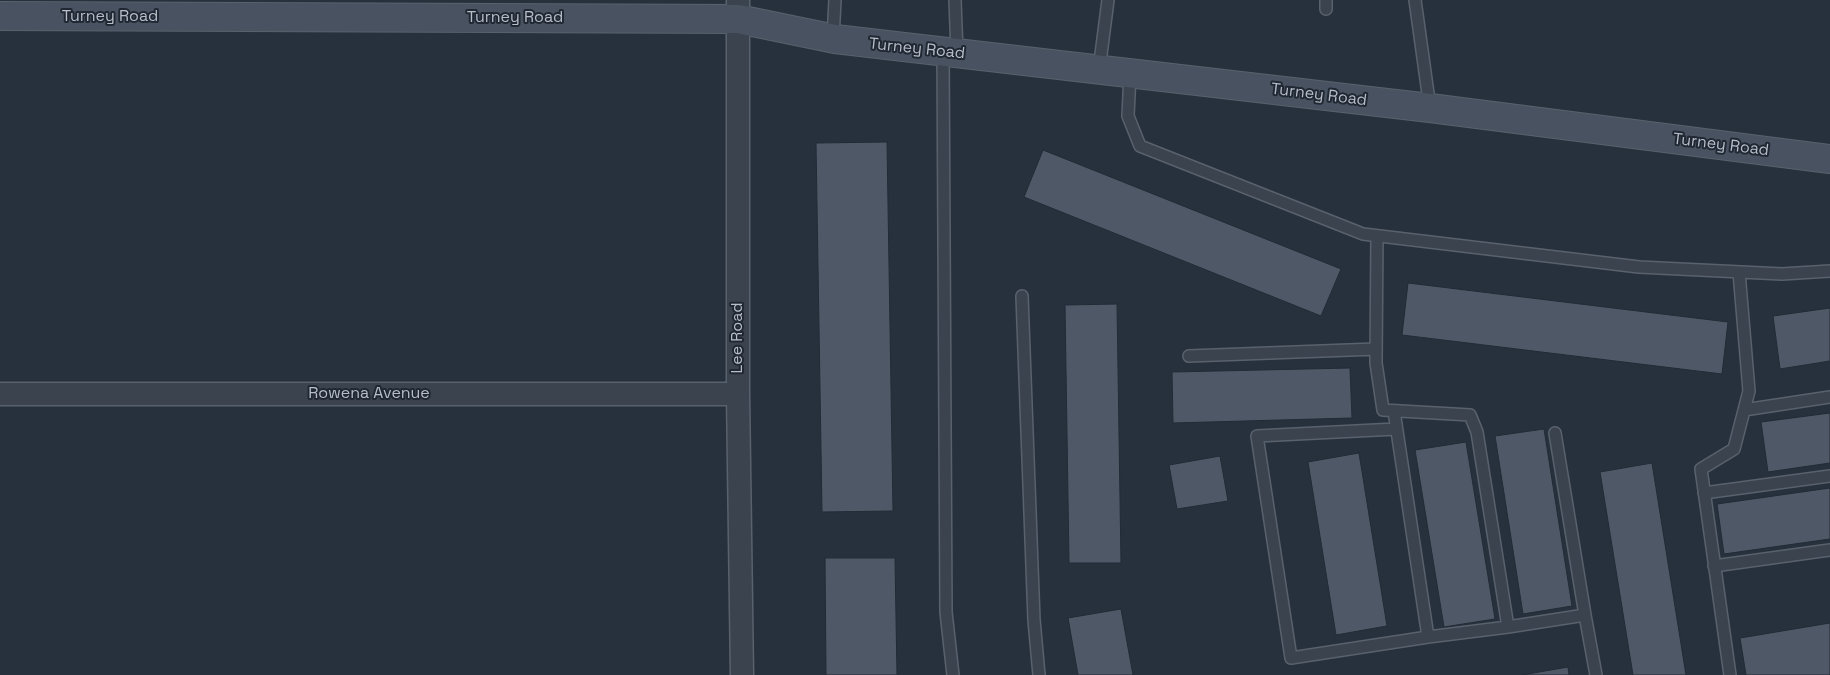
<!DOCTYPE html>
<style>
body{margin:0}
canvas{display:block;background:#27313e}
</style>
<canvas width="1830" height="675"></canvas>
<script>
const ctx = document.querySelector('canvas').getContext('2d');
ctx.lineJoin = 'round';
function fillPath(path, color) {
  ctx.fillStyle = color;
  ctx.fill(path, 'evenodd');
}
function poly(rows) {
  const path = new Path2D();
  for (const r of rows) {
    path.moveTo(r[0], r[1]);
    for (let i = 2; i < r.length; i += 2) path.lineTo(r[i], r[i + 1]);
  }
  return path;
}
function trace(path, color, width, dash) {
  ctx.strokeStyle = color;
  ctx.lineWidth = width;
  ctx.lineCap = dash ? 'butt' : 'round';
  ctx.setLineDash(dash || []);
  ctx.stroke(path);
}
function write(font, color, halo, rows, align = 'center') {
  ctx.font = font + ' "Space Grotesk",sans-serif';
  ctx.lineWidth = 4;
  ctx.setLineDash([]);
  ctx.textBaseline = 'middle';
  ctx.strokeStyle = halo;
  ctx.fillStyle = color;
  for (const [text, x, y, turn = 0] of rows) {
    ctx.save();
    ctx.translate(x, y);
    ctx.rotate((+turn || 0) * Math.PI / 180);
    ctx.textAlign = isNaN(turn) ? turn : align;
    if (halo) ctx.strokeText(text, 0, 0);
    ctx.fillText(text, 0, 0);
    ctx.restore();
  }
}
const building = poly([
 [887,142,893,511,822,512,816,143,887,142],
 [1043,150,1341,269,1321,316,1024,197,1043,150],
 [1408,283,1728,322,1722,374,1402,335,1408,283],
 [1117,304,1121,563,1069,563,1065,305,1117,304],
 [1830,308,1830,361,1780,369,1773,316,1830,308],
 [1350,368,1352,418,1173,423,1172,372,1350,368],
 [1830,413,1830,463,1768,472,1761,422,1830,413],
 [1544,429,1572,606,1523,614,1495,436,1544,429],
 [1466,442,1495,619,1444,627,1415,450,1466,442],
 [1359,453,1387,626,1336,635,1308,462,1359,453],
 [1220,456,1228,501,1177,509,1169,465,1220,456],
 [1652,463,1686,675,1633,675,1600,472,1652,463],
 [1830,488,1830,539,1724,554,1717,504,1830,488],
 [825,558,895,558,897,675,826,675,825,558],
 [1121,609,1133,675,1078,675,1068,618,1121,609],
 [1830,623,1830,675,1746,675,1740,638,1830,623],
 [1568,667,1569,675,1522,675,1568,667]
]);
fillPath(building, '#4e5866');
trace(building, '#222a35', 1);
const lane = poly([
 [955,0,957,53],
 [1326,0,1326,9],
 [1415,0,1430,108],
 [833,38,835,0],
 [943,52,946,612,953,675],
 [1099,70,1108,0],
 [1130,73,1128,116,1140,146,1363,234,1639,267,1782,274,1830,271],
 [1377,236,1376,363,1383,410,1470,415,1477,432,1508,627,1585,615,1596,675],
 [1022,296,1034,620,1039,675],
 [1189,356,1376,349],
 [1744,410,1830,397],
 [1394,411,1428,637],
 [1396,429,1257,436,1291,658,1428,637,1508,627],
 [1555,433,1585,615],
 [1704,493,1830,476],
 [1714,566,1830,550],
 [1730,675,1701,469,1734,449,1749,391,1739,272]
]);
const street = poly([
 [738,0,738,394,742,675],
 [0,394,738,394]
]);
const secondary = poly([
 [0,16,738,19,835,39,1430,108,1830,159]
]);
trace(lane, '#59616c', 14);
trace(street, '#59616c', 25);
trace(secondary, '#59616c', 30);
trace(lane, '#3b434e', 11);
trace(street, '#3b434e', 22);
trace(secondary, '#495261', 28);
write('16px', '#b7bec9', '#202833', [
 ["Turney Road",110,17],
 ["Turney Road",515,18],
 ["Turney Road",917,49,6],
 ["Turney Road",1319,95,7],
 ["Turney Road",1721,145,7],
 ["Lee Road",738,338,-90],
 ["Rowena Avenue",369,394]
]);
</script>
